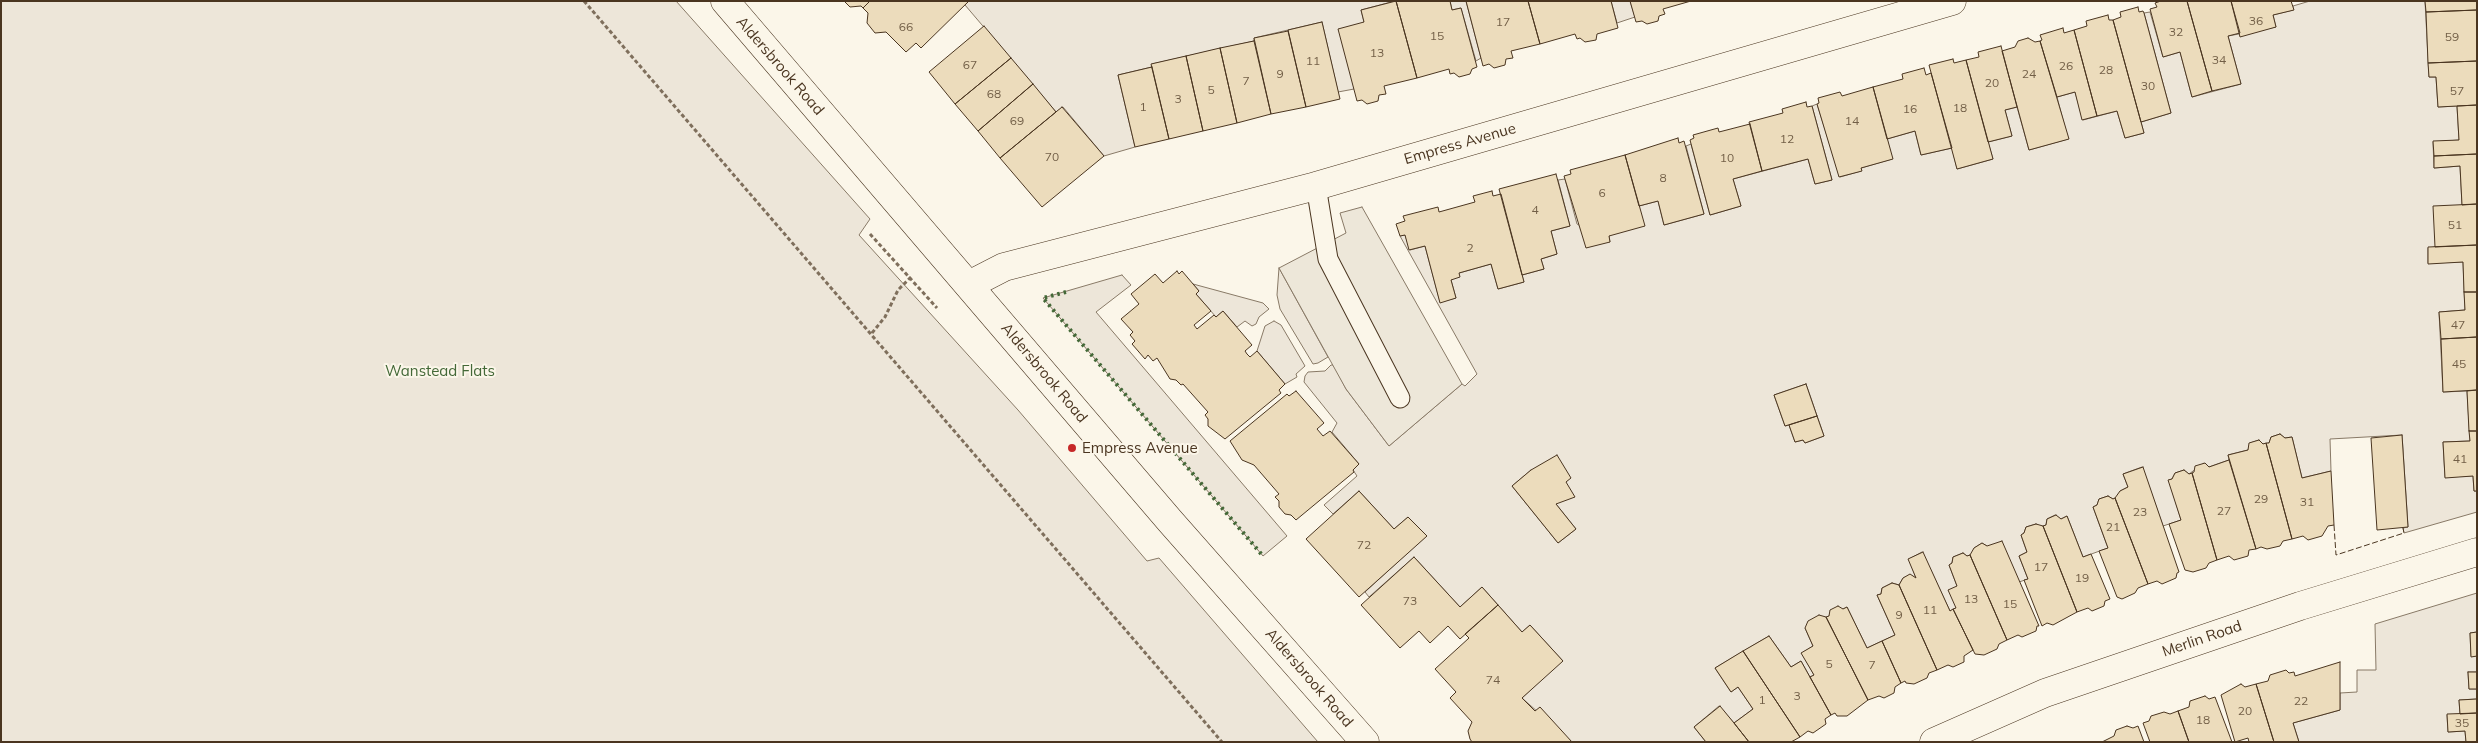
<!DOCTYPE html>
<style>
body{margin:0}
#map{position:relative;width:2478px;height:743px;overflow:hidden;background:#fbf6e9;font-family:Mulish,sans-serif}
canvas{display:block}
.frame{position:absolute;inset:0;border:2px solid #4a3520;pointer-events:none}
</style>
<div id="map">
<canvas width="2478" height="743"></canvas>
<div class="frame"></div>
</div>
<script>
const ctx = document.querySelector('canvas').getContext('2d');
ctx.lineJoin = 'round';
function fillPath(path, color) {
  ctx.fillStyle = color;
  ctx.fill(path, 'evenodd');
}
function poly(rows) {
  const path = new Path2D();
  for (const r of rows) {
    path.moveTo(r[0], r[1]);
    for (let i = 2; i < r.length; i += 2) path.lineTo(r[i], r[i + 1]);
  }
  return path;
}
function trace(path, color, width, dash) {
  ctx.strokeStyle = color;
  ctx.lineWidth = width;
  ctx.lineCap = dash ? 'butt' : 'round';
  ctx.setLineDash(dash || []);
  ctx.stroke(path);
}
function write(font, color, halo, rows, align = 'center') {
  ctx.font = font + ' Mulish,sans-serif';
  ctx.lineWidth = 4;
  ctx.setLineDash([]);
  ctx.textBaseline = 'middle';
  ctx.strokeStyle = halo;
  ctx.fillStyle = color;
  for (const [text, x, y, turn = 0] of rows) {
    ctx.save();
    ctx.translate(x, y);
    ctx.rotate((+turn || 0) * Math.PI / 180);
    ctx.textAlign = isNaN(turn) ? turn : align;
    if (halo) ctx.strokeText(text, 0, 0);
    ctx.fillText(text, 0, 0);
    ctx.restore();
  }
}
const green = poly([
 [1,1,676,1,870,219,859,235,1018,410,1147,561,1159,558,1318,742,1,742,1,1],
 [969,1,1395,1,1361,10,1364,22,1354,89,1338,92,1322,22,1254,38,1254,41,1152,64,1152,67,1118,75,1135,147,1104,156,1063,107,1056,112,965,5,969,1],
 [1450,1,1466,1,1481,58,1476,61,1461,8,1452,10,1450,1],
 [1611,1,1630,1,1635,17,1617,23,1611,1],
 [2310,1,2425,1,2429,77,2436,77,2438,107,2457,106,2459,140,2433,142,2434,168,2460,166,2462,205,2435,247,2428,248,2428,263,2463,262,2465,310,2439,312,2443,392,2467,391,2470,441,2443,442,2445,477,2473,476,2474,491,2477,491,2477,512,2404,533,2403,528,2408,527,2402,435,2330,439,2331,471,2302,478,2292,437,2285,438,2280,434,2271,437,2269,443,2263,444,2259,440,2250,443,2248,450,2228,455,2229,460,2209,467,2204,463,2189,474,2184,470,2175,473,2172,479,2169,480,2181,520,2163,526,2142,467,2123,474,2128,487,2120,491,2118,497,2113,499,2108,496,2099,499,2097,505,2093,507,2108,548,2083,557,2067,516,2061,519,2055,515,2047,519,2046,525,2041,527,2036,524,2026,527,2024,533,2021,535,2027,552,2019,556,2028,579,2019,582,1987,546,1982,543,1974,548,1973,554,1967,556,1963,553,1953,557,1952,563,1949,565,1957,586,1956,608,1950,611,1922,552,1909,559,1916,578,1910,575,1903,578,1899,585,1892,583,1882,588,1881,594,1877,595,1895,635,1867,648,1847,607,1805,628,1813,646,1802,653,1814,675,1810,677,1801,661,1791,667,1769,636,1715,668,1731,692,1738,687,1753,709,1734,723,1719,706,1694,727,1706,742,1572,742,1522,698,1562,660,1530,625,1522,632,1482,587,1460,607,1414,557,1369,597,1365,592,1426,536,1408,517,1394,529,1359,491,1333,514,1324,505,1357,476,1353,470,1359,464,1332,432,1337,423,1304,382,1305,376,1308,372,1325,371,1331,365,1334,365,1346,389,1389,446,1462,384,1465,386,1477,374,1400,236,1405,235,1410,250,1425,246,1440,302,1456,298,1451,280,1459,273,1491,264,1498,289,1524,282,1522,275,1544,269,1541,259,1557,254,1551,231,1570,226,1558,180,1565,179,1577,224,1610,242,1609,236,1639,206,1658,201,1664,225,1704,214,1686,146,1691,144,1710,215,1741,206,1733,179,1808,159,1815,184,1832,180,1812,106,1817,104,1840,177,1861,171,1861,168,1892,159,1887,139,1915,131,1921,155,1952,148,1957,169,1993,159,1988,142,2012,136,2005,110,2017,107,2029,150,2068,139,2057,97,2075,92,2083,120,2117,111,2125,138,2144,133,2141,122,2171,113,2144,13,2150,12,2163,57,2180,52,2192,97,2241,84,2228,36,2276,27,2273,15,2293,10,2293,6,2310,1],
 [1806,384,1824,436,1805,443,1803,440,1795,442,1789,425,1785,426,1774,395,1806,384],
 [1531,470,1570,478,1566,482,1556,504,1576,529,1558,543,1512,486,1531,470],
 [1279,268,1328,357,1318,363,1313,364,1280,309,1277,295,1279,268],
 [1122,275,1131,285,1096,312,1287,536,1263,556,1043,298,1122,275],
 [1193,284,1263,303,1269,309,1259,317,1256,324,1252,326,1245,321,1237,327,1223,311,1216,317,1196,294,1199,291,1193,284],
 [1274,321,1281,325,1305,366,1296,374,1297,377,1285,384,1257,351,1265,326,1274,321],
 [2477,593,2477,632,2470,633,2471,656,2477,656,2477,672,2468,672,2469,689,2477,689,2477,699,2459,700,2460,714,2447,715,2448,732,2465,731,2466,742,2299,742,2293,723,2340,710,2340,693,2357,692,2357,670,2376,670,2375,624,2477,593]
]);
fillPath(green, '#ede6d9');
trace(green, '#887966', 1);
const parking = poly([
 [1362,207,1462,384,1389,446,1346,389,1279,268,1346,233,1340,213,1362,207]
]);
fillPath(parking, '#ede7d9');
trace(parking, '#887966', 1);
const building = poly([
 [844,1,870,1,863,8,861,6,850,7,844,1],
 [870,1,969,1,921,48,916,43,906,52,886,32,875,33,867,23,868,13,863,8,870,1],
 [1396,1,1417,78,1384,86,1386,94,1379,95,1378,101,1367,104,1362,100,1357,101,1338,29,1364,22,1361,10,1396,1],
 [1396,1,1450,1,1452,10,1461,8,1477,67,1472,69,1470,74,1459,77,1454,73,1450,74,1449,69,1417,78,1396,1],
 [1466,1,1528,1,1540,44,1511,51,1513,58,1506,59,1505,65,1494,68,1489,64,1483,66,1466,1],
 [1528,1,1611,1,1618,28,1597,34,1596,40,1585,42,1580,38,1577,39,1575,34,1540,44,1528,1],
 [1630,1,1691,1,1663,9,1665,14,1659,16,1658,21,1647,24,1642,21,1636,22,1630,1],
 [2161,1,2187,1,2212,91,2192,97,2180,52,2163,57,2150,9,2157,7,2155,3,2161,1],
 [2187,1,2231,1,2240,33,2228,36,2241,84,2212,91,2187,1],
 [2231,1,2291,1,2294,10,2273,15,2276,27,2240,37,2231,1],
 [2425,1,2477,1,2477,10,2426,12,2425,1],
 [2138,7,2139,12,2143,11,2144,13,2171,113,2141,122,2113,20,2121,17,2120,12,2138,7],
 [2477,10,2477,61,2428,63,2426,12,2477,10],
 [2108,15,2109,20,2113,20,2144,133,2125,138,2117,111,2097,116,2074,30,2087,26,2086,21,2108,15],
 [1322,22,1340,99,1306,107,1288,30,1322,22],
 [984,26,1011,58,955,104,929,72,984,26],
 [2063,28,2064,33,2074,30,2097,116,2082,120,2075,92,2057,97,2040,41,2042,40,2040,35,2063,28],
 [1288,31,1306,107,1271,114,1254,38,1288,31],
 [2028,38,2035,42,2040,41,2069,139,2029,150,2002,51,2015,47,2018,41,2028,38],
 [1254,41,1271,114,1237,123,1220,48,1254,41],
 [2001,46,2017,107,2005,110,2012,136,1988,142,1966,60,1979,57,1978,52,2001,46],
 [1220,48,1237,123,1203,131,1186,56,1220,48],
 [1186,56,1203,131,1169,139,1151,64,1186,56],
 [1011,58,1033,84,978,131,955,104,1011,58],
 [1953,59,1954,63,1966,60,1993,159,1957,169,1929,65,1953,59],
 [2477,61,2477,105,2438,107,2436,77,2429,77,2428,63,2477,61],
 [1152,67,1169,139,1135,147,1118,75,1152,67],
 [1924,68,1926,75,1931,73,1952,148,1921,155,1915,131,1887,139,1873,87,1903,79,1902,74,1924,68],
 [1033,84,1056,112,1000,158,978,131,1033,84],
 [1873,87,1893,159,1861,168,1862,171,1839,177,1817,104,1819,103,1818,98,1840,92,1842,96,1873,87],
 [1806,102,1807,107,1812,106,1832,180,1815,184,1808,159,1762,171,1749,122,1783,113,1782,109,1806,102],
 [2477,105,2477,154,2434,156,2433,141,2459,140,2457,106,2477,105],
 [1062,107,1104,156,1042,207,1000,158,1062,107],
 [1750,124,1762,171,1733,179,1741,206,1710,215,1690,140,1694,138,1693,135,1718,128,1719,132,1750,124],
 [1678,138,1679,143,1684,141,1704,214,1664,225,1658,201,1639,206,1625,155,1678,138],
 [2477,154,2477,204,2462,205,2460,166,2434,168,2434,156,2477,154],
 [1625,155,1645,226,1609,236,1610,242,1586,248,1564,176,1571,174,1570,170,1625,155],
 [1556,174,1570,226,1551,231,1557,254,1541,259,1544,269,1522,275,1499,189,1556,174],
 [1492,191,1493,196,1501,194,1524,282,1498,289,1491,264,1459,273,1460,277,1451,280,1456,298,1440,303,1425,246,1409,250,1405,235,1400,236,1396,224,1405,221,1403,216,1438,207,1439,212,1475,202,1473,196,1492,191],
 [2477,204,2477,245,2435,247,2433,206,2477,204],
 [2477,245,2477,292,2464,292,2463,262,2428,264,2428,247,2477,245],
 [1177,271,1179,274,1182,271,1199,291,1196,294,1211,311,1194,325,1197,329,1214,315,1216,317,1223,311,1252,345,1245,351,1247,354,1250,357,1257,351,1285,384,1279,390,1281,393,1225,439,1208,426,1208,419,1205,415,1208,412,1183,384,1181,385,1176,380,1170,379,1157,358,1153,361,1148,355,1145,359,1132,344,1135,341,1130,335,1133,332,1121,319,1139,304,1131,294,1155,274,1163,283,1177,271],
 [2464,292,2477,292,2477,337,2441,339,2439,312,2465,310,2464,292],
 [2477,337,2477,390,2443,392,2441,339,2477,337],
 [1806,384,1817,416,1785,426,1774,395,1806,384],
 [2477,390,2477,431,2469,431,2467,391,2477,390],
 [1296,391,1324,423,1317,429,1323,436,1330,431,1359,464,1353,470,1354,472,1296,520,1291,515,1285,514,1279,507,1279,501,1275,497,1279,494,1254,465,1242,460,1230,441,1287,394,1289,396,1296,391],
 [1817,416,1824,436,1805,443,1803,440,1795,442,1789,425,1817,416],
 [2469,431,2477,431,2477,491,2474,491,2473,476,2445,478,2443,442,2470,441,2469,431],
 [2280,434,2285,438,2292,437,2302,478,2331,471,2334,525,2328,526,2322,536,2308,540,2303,536,2292,539,2266,443,2269,443,2271,437,2280,434],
 [2402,435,2408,527,2377,530,2371,438,2402,435],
 [2259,440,2263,444,2266,443,2292,539,2283,541,2280,546,2267,549,2261,547,2256,549,2228,455,2248,450,2249,443,2259,440],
 [1557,455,1571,478,1566,482,1575,497,1556,504,1576,529,1558,543,1512,486,1531,470,1557,455],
 [2229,460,2256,549,2249,550,2248,556,2234,560,2229,556,2217,560,2192,473,2194,472,2195,466,2205,463,2209,467,2229,460],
 [2143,467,2179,572,2177,573,2176,578,2162,584,2157,581,2148,584,2115,498,2120,491,2128,487,2123,474,2143,467],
 [2184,470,2189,474,2192,473,2217,560,2209,563,2206,568,2193,572,2185,570,2169,524,2181,520,2168,480,2172,479,2175,473,2184,470],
 [1359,491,1394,529,1408,517,1427,536,1359,597,1306,539,1359,491],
 [2108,496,2113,499,2115,498,2148,584,2138,588,2135,593,2122,599,2117,597,2099,551,2108,548,2093,507,2097,505,2099,499,2108,496],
 [2056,515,2061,519,2067,516,2083,557,2091,554,2110,599,2105,601,2104,606,2092,611,2088,608,2077,612,2043,526,2046,525,2047,519,2056,515],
 [2036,524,2043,526,2077,612,2053,625,2047,623,2042,626,2024,580,2028,579,2019,556,2027,552,2021,535,2024,533,2026,527,2036,524],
 [2002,541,2039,626,2037,626,2036,631,2022,637,2018,635,2007,640,1970,555,1974,548,1982,543,1987,546,2002,541],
 [1923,552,1950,611,1953,609,1973,650,1964,656,1964,662,1953,667,1948,665,1937,670,1899,585,1903,578,1910,574,1916,578,1908,559,1923,552],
 [1963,553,1967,556,1970,555,2007,640,1999,644,1997,649,1984,655,1975,654,1953,609,1956,608,1948,590,1957,586,1949,565,1952,563,1953,557,1963,553],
 [1414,557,1460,607,1482,587,1498,605,1460,639,1448,626,1430,643,1419,631,1400,648,1361,605,1414,557],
 [1892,583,1899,585,1937,670,1929,673,1927,678,1914,684,1906,683,1905,681,1901,683,1882,641,1895,635,1877,595,1881,594,1882,588,1892,583],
 [1498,605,1522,632,1530,625,1563,661,1522,698,1535,711,1540,707,1572,742,1472,742,1470,739,1468,731,1472,722,1450,698,1456,692,1435,669,1469,638,1465,634,1498,605],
 [1838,606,1843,609,1847,607,1867,648,1882,641,1901,683,1895,687,1894,693,1884,698,1879,696,1868,700,1826,617,1829,616,1830,610,1838,606],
 [1819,615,1826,617,1868,700,1847,716,1837,716,1835,713,1831,715,1810,677,1814,675,1801,653,1813,646,1805,628,1808,621,1819,615],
 [2477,632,2477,656,2471,657,2470,633,2477,632],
 [1769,636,1791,667,1801,661,1831,715,1825,719,1826,724,1813,733,1808,731,1800,737,1743,651,1769,636],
 [1743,651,1800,737,1791,742,1749,742,1734,723,1753,709,1738,687,1731,692,1715,668,1743,651],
 [2340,662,2340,710,2293,723,2299,742,2274,742,2256,684,2268,681,2270,675,2286,670,2289,673,2294,672,2295,676,2340,662],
 [2468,672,2477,672,2477,689,2469,689,2468,672],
 [2241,684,2245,687,2256,684,2274,742,2249,742,2248,738,2235,742,2221,695,2241,684],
 [2205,696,2209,699,2215,697,2232,742,2189,742,2178,711,2189,707,2190,701,2205,696],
 [2477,699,2477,713,2460,714,2459,700,2477,699],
 [1720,706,1734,723,1749,742,1706,742,1694,727,1720,706],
 [2178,711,2189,742,2150,742,2143,723,2149,721,2151,716,2164,712,2170,714,2178,711],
 [2477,713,2477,742,2466,742,2465,731,2448,732,2447,714,2477,713],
 [2127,726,2133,728,2138,726,2144,742,2102,742,2114,736,2116,730,2127,726]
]);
fillPath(building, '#ecdcbc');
trace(building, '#4a3520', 1);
const lane = poly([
 [1316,186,1328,259,1400,398]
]);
const street = poly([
 [969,285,1004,267,1316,186,1952,1],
 [1934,742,2045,693,2300,606,2477,552]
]);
const primary = poly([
 [725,1,1170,521,1365,742]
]);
trace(lane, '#4a3520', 21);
trace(street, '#4a3520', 29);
trace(primary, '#4a3520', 29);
trace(poly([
 [584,1,1222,742],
 [870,234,937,308],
 [872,333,885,317,898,290,911,277]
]), '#7f6f5c', 3, [4, 2.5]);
trace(lane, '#fbf6e9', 19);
trace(street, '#fbf6e9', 28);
trace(primary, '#fbf6e9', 28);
trace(poly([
 [1066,292,1043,298,1263,556]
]), '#436837', 4, [2.5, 4]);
trace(poly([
 [2334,525,2336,555,2404,533,2403,528]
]), '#4a3520', 1, [6, 2.5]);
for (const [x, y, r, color] of [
 [1072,448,5,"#c62828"]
]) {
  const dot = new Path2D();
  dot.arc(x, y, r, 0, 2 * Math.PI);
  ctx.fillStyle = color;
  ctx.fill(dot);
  trace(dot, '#fbf6e9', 2);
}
write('12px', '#725f47', null, [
 ["36",2256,21],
 ["17",1503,22],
 ["66",906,27],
 ["32",2176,32],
 ["15",1437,36],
 ["59",2452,37],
 ["13",1377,53],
 ["34",2219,60],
 ["11",1313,61],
 ["67",970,65],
 ["26",2066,66],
 ["28",2106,70],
 ["9",1280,74],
 ["24",2029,74],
 ["7",1246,81],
 ["20",1992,83],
 ["30",2148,86],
 ["5",1211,90],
 ["57",2457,91],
 ["68",994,94],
 ["3",1178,99],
 ["1",1143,107],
 ["18",1960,108],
 ["16",1910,109],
 ["69",1017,121],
 ["14",1852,121],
 ["12",1787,139],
 ["70",1052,157],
 ["10",1727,158],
 ["8",1663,178],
 ["6",1602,193],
 ["4",1535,210],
 ["51",2455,225],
 ["2",1470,248],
 ["47",2458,325],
 ["45",2459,364],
 ["41",2460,459],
 ["29",2261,499],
 ["31",2307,502],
 ["27",2224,511],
 ["23",2140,512],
 ["21",2113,527],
 ["72",1364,545],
 ["17",2041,567],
 ["19",2082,578],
 ["13",1971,599],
 ["73",1410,601],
 ["15",2010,604],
 ["11",1930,610],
 ["9",1899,615],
 ["5",1829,664],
 ["7",1872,665],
 ["74",1493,680],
 ["3",1797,696],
 ["1",1762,700],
 ["22",2301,701],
 ["20",2245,711],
 ["18",2203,720],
 ["35",2462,723]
]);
write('15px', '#4a3520', '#fbf6e9', [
 ["Aldersbrook Road",780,66,49],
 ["Empress Avenue",1460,144,-16],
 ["Aldersbrook Road",1044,373,50],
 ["Merlin Road",2202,639,-19],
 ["Aldersbrook Road",1309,678,49]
]);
write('15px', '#436837', '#fbf6e9', [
 ["Wanstead Flats",440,371]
]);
write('15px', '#4a3520', '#fbf6e9', [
 ["Empress Avenue",1082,448]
], 'left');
</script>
